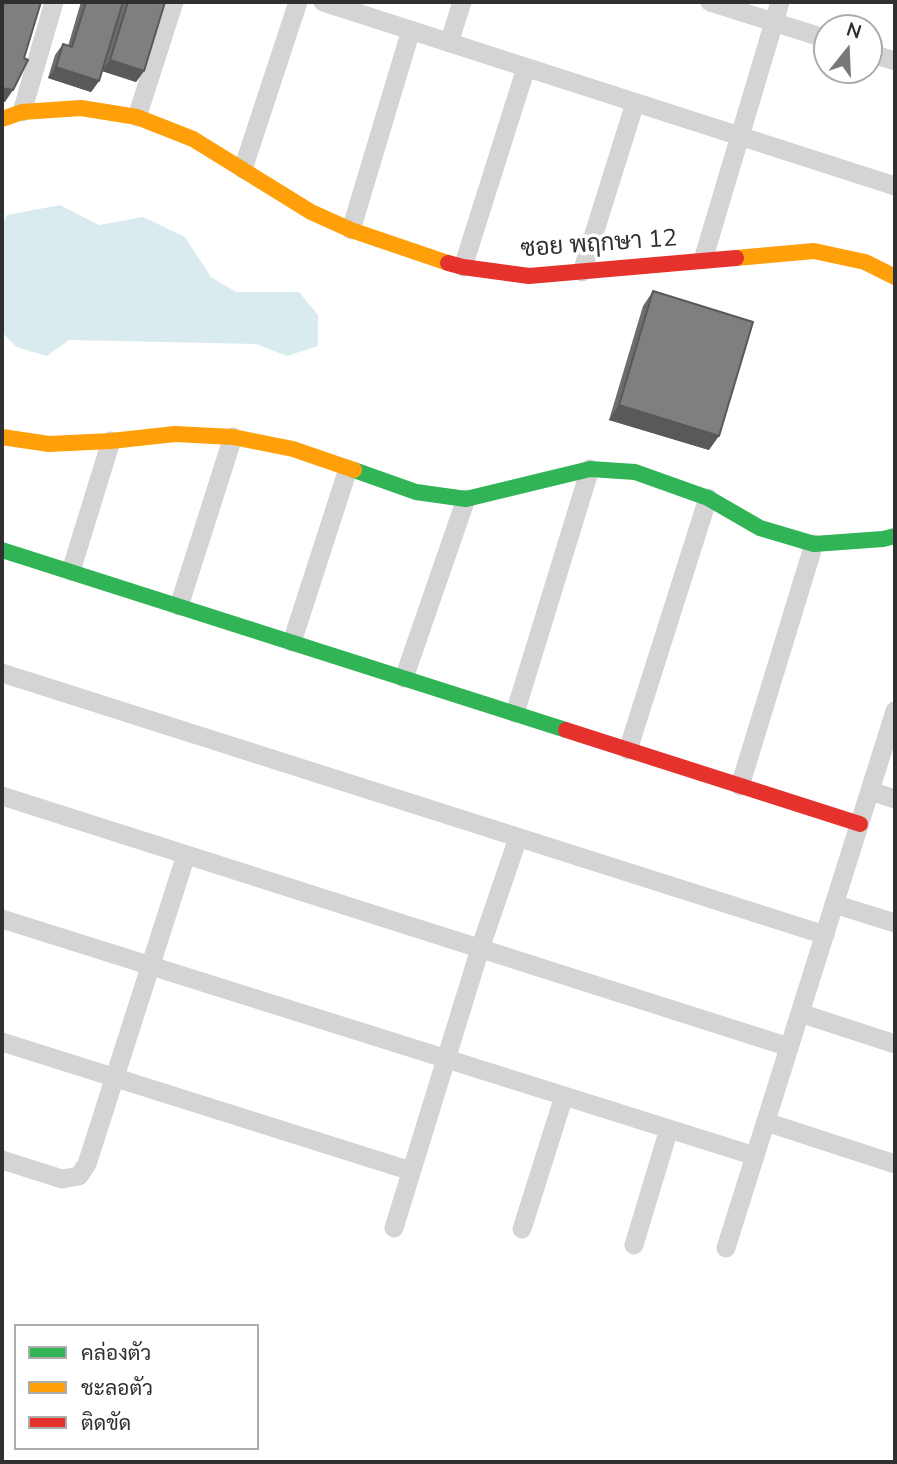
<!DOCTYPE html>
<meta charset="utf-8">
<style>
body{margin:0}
#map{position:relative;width:897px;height:1464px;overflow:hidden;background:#fff;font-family:"Nunito Sans",Sarabun,sans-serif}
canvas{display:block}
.frame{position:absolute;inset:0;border:4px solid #303030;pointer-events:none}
.legend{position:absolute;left:14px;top:1324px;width:245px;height:126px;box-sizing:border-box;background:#fff;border:2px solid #acacac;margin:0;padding:9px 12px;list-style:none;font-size:21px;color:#303030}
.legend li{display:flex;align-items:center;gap:14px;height:35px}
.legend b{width:35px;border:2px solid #acacac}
.north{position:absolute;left:813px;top:14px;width:70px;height:70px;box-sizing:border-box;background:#fff;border:2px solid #acacac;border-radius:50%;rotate:18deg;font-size:19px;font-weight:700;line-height:28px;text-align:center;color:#303030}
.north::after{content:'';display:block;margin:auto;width:24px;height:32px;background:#787878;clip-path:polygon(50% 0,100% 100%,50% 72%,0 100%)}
</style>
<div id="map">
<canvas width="897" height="1464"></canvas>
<div class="frame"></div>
<ul class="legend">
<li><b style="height:9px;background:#30b455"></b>คล่องตัว</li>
<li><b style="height:9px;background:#ff9f0a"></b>ชะลอตัว</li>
<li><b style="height:9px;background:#e5322d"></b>ติดขัด</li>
</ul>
<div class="north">N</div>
</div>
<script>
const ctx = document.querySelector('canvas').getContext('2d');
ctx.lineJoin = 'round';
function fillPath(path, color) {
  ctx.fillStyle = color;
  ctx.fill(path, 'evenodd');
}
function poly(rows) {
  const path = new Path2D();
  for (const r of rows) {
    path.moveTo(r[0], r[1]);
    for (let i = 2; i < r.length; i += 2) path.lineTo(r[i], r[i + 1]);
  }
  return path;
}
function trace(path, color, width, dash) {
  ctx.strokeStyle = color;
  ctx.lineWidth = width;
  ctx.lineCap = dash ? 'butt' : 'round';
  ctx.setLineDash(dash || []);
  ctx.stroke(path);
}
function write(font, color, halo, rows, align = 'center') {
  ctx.font = font + ' "Nunito Sans",Sarabun,sans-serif';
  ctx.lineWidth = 7;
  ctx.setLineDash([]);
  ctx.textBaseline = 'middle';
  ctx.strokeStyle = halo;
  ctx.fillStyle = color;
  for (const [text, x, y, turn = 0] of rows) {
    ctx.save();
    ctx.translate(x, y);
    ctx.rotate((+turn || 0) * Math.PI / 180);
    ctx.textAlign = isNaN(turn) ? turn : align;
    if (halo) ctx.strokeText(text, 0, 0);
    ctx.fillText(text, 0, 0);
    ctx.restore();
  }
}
fillPath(poly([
 [60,205,99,225,143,217,185,237,211,277,236,292,299,292,318,315,318,346,287,356,256,344,69,340,47,356,16,347,2,332,2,224,7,215]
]), '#daebef');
trace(poly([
 [323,2,895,186],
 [710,2,827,39],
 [449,43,462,2],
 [869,53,895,61],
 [22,112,54,2],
 [137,117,174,2],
 [243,169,298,2],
 [351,230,411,30],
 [703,260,780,2],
 [463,267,526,68],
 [582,272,635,103],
 [71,571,111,441],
 [179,606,233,437],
 [292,642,348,469],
 [2,673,825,935],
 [404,678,466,499],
 [515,713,590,469],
 [628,750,708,498],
 [740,786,814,544],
 [870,791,895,799],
 [2,796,789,1047],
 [834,904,895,923],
 [2,919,755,1156],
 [800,1013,895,1044],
 [2,1042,411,1171],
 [766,1122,895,1164],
 [2,1160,62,1179,79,1176,87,1164,186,855],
 [394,1228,480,949,518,838],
 [522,1229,564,1096],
 [634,1245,669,1129],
 [726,1248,895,711]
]), '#d4d4d4', 19);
trace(poly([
 [354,470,416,492,466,499,590,469,635,472,708,498,760,528,814,544,883,539,895,536],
 [2,550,566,730]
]), '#30b455', 16);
trace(poly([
 [2,119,22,112,81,108,137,117,193,139,311,212,351,230,448,263],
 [736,258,814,251,865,262,895,277],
 [2,437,49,444,111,441,175,434,233,437,293,449,354,470]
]), '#ff9f0a', 16);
trace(poly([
 [448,263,463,267,529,276,736,258],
 [566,730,860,824]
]), '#e5322d', 16);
fillPath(poly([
 [81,2,123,2,99,81,91,92,48,78,55,55,63,44,68,46],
 [123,2,165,2,144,71,136,82,102,71],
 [653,291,709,450,609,420,643,306]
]), '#6d6d6d');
fillPath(poly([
 [110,60,144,71,136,82,102,71],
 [56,67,99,81,91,92,48,78],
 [2,88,13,90,5,102,2,101],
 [619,405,719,436,709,450,609,420]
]), '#595959');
const building = poly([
 [4,2,41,2,24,58,28,60,13,90,2,88,2,10,4,2],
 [86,2,123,2,99,81,56,67,63,44,72,47,86,2],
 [128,2,165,2,144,71,110,60,128,2],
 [653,291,753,322,719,436,619,405,653,291]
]);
fillPath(building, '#7f7f7f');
trace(building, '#595959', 2);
write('24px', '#303030', '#fff', [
 ["ซอย พฤกษา 12",599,245,-4]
]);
</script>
